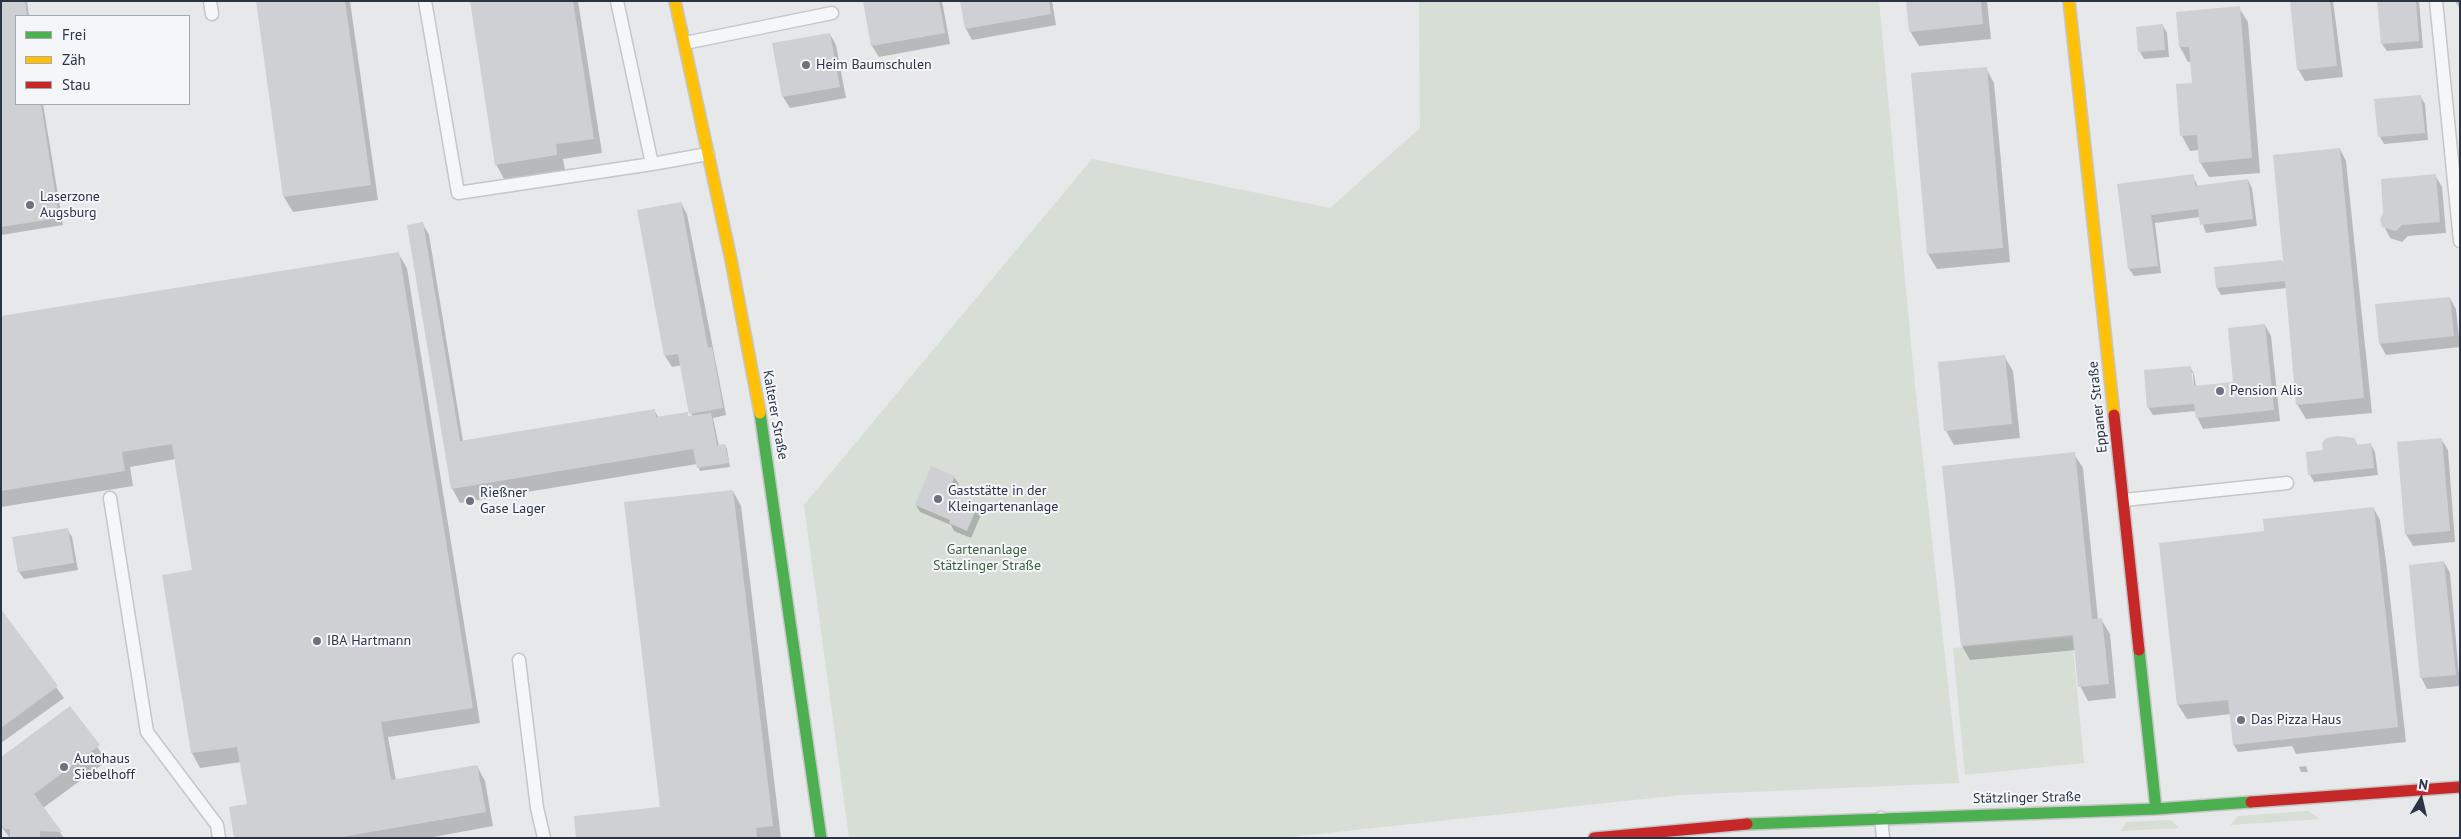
<!DOCTYPE html>
<meta charset="utf-8">
<style>
body{margin:0}
#map{position:relative;width:2461px;height:839px;overflow:hidden;background:#e6e8ea;font-family:"PT Sans",sans-serif}
canvas{display:block}
.frame{position:absolute;inset:0;border:2px solid #2b3445;pointer-events:none}
.legend{position:absolute;left:15px;top:15px;width:175px;height:90px;box-sizing:border-box;background:#f4f6f9;border:1px solid #a4a8b1;margin:0;padding:6px 9px;list-style:none;font-size:15px;color:#2b3445}
.legend li{display:flex;align-items:center;gap:10px;height:25px}
.legend b{width:25px;border:1px solid #a4a8b1}
.north{position:absolute;left:2396px;top:774px;width:50px;height:50px;-webkit-text-stroke:4px #f4f6f9;paint-order:stroke;rotate:9deg;font-size:14px;font-weight:700;line-height:20px;text-align:center;color:#2b3445}
.north::after{content:'';display:block;margin:auto;width:18px;height:22px;background:#2b3445;clip-path:polygon(50% 0,100% 100%,50% 72%,0 100%)}
</style>
<div id="map">
<canvas width="2461" height="839"></canvas>
<div class="frame"></div>
<ul class="legend">
<li><b style="height:6px;background:#4caf50"></b>Frei</li>
<li><b style="height:6px;background:#ffc107"></b>Zäh</li>
<li><b style="height:6px;background:#c62828"></b>Stau</li>
</ul>
<div class="north">N</div>
</div>
<script>
const ctx = document.querySelector('canvas').getContext('2d');
ctx.lineJoin = 'round';
function fillPath(path, color) {
  ctx.fillStyle = color;
  ctx.fill(path, 'evenodd');
}
function poly(rows) {
  const path = new Path2D();
  for (const r of rows) {
    path.moveTo(r[0], r[1]);
    for (let i = 2; i < r.length; i += 2) path.lineTo(r[i], r[i + 1]);
  }
  return path;
}
function trace(path, color, width, dash) {
  ctx.strokeStyle = color;
  ctx.lineWidth = width;
  ctx.lineCap = dash ? 'butt' : 'round';
  ctx.setLineDash(dash || []);
  ctx.stroke(path);
}
function write(font, color, halo, rows, align = 'center') {
  ctx.font = font + ' "PT Sans",sans-serif';
  ctx.lineWidth = 4;
  ctx.setLineDash([]);
  ctx.textBaseline = 'middle';
  ctx.strokeStyle = halo;
  ctx.fillStyle = color;
  for (const [text, x, y, turn = 0] of rows) {
    ctx.save();
    ctx.translate(x, y);
    ctx.rotate((+turn || 0) * Math.PI / 180);
    ctx.textAlign = isNaN(turn) ? turn : align;
    if (halo) ctx.strokeText(text, 0, 0);
    ctx.fillText(text, 0, 0);
    ctx.restore();
  }
}
fillPath(poly([
 [1419,1,1879,1,1915,386,1959,783,1680,795,1281,838,849,838,804,505,1092,159,1330,208,1420,128],
 [2072,637,2084,763,1965,775,1953,648],
 [2308,811,2320,819,2230,825,2238,816],
 [2171,820,2179,828,2120,831,2127,822]
]), '#d6ded6');
fillPath(poly([
 [1,1,27,1,29,16,16,16,16,104,43,104,63,225,1,235],
 [257,1,350,1,378,200,293,212,284,197],
 [471,1,578,1,602,153,563,159,565,170,504,179,496,164],
 [864,1,942,1,950,44,879,57,872,46],
 [961,1,1052,1,1056,25,972,40,966,29],
 [1907,1,1987,1,1991,39,1919,46,1910,31],
 [2291,1,2333,1,2343,77,2305,81,2298,69],
 [2379,1,2419,1,2423,48,2387,51,2382,44],
 [2455,1,2460,1,2460,9],
 [2239,8,2248,22,2260,173,2209,177,2200,162,2199,150,2190,151,2182,136,2177,85,2194,84,2192,62,2188,62,2180,47,2177,13],
 [2163,26,2167,33,2169,57,2144,59,2140,52],
 [830,34,836,45,846,98,790,108,783,97,773,44],
 [1986,68,1994,83,2010,262,1937,269,1928,254,1912,75],
 [2420,96,2425,104,2428,140,2384,144,2380,137,2376,100],
 [2340,149,2346,161,2372,413,2306,419,2297,404,2287,288,2221,295,2217,288,2282,262,2285,268],
 [2435,175,2442,187,2446,233,2408,236,2402,242,2390,238,2384,226],
 [2193,176,2198,187,2248,180,2252,188,2257,226,2206,233,2200,217,2155,223,2161,273,2134,276,2129,269,2119,185],
 [681,203,687,214,726,415,713,418,719,446,725,445,727,449,730,467,700,471,697,464,460,503,452,488,423,224,429,235,463,441,654,410,659,418,687,414,689,417,692,417,682,365,672,367,665,356],
 [398,253,407,268,480,723,388,737,396,780,477,766,485,781,493,826,428,838,236,838,249,805,241,762,200,768,192,753,194,571,176,459,130,467,133,486,1,507,1,317],
 [2450,298,2456,309,2460,347,2386,355,2380,344],
 [2265,325,2271,336,2280,421,2203,429,2197,417,2196,411,2153,415,2148,407,2190,367,2194,374,2196,387,2235,383],
 [2190,373,2193,373,2194,392,2192,393],
 [2004,356,2013,371,2020,438,1954,445,1946,431],
 [2354,439,2358,446,2371,445,2375,452,2378,475,2314,482,2310,475,2325,451],
 [2441,439,2448,450,2455,542,2413,546,2406,534],
 [2074,454,2083,468,2098,620,2101,619,2110,634,2116,698,2088,701,2080,686,2076,650,1970,660,1962,646],
 [954,477,959,484,953,498,976,508,981,515,971,538,954,531,951,525,920,512,916,505],
 [733,491,741,506,781,838,577,838,661,807],
 [2374,509,2380,520,2386,561,2406,742,2296,754,2292,746,2238,752,2234,745,2231,714,2187,719,2178,705,2265,533],
 [67,529,72,537,78,570,24,579,19,572],
 [2444,562,2450,573,2460,686,2427,689,2421,677],
 [1,612,64,698,1,743],
 [70,708,107,761,43,808,64,838,10,838,1,826,1,758],
 [2306,766,2308,772,2301,772,2299,767]
]), '#0003');
fillPath(poly([
 [1,1,25,1,27,16,16,16,16,104,41,104,59,218,1,227],
 [256,1,345,1,371,185,283,197],
 [470,1,573,1,594,139,556,144,557,155,495,165],
 [863,1,939,1,945,33,871,46],
 [960,1,1049,1,1051,14,965,29],
 [1906,1,1981,1,1983,24,1909,32],
 [2290,1,2330,1,2337,66,2297,70],
 [2377,1,2416,1,2419,41,2381,44],
 [2240,6,2252,158,2199,163,2197,135,2180,136,2176,84,2192,83,2189,47,2179,47,2176,12],
 [2163,24,2165,50,2138,52,2136,27],
 [830,33,840,87,782,97,772,43],
 [1987,67,2003,248,1927,254,1911,73],
 [2421,95,2425,133,2378,137,2374,99],
 [2340,148,2364,398,2296,405,2285,281,2216,288,2214,267,2282,260,2284,271,2273,155],
 [2194,174,2195,186,2248,179,2253,219,2200,225,2198,209,2151,215,2158,266,2128,269,2117,184],
 [2436,174,2440,222,2402,225,2396,231,2382,227,2380,219,2383,213,2381,179],
 [681,202,708,348,712,347,723,408,689,414,678,354,664,356,637,210],
 [423,222,460,441,655,409,656,417,688,412,688,416,711,413,717,445,725,444,729,463,697,468,693,449,451,489,407,225],
 [399,252,473,708,381,722,391,780,477,765,486,812,336,838,234,838,229,807,247,804,237,747,191,753,162,575,192,570,172,444,122,452,125,471,1,491,1,316],
 [2450,297,2454,336,2379,344,2375,304],
 [2265,324,2274,410,2196,418,2194,404,2147,408,2144,370,2191,366,2193,386,2233,382,2228,328],
 [2005,355,2012,424,1944,431,1938,362],
 [2338,436,2355,438,2356,445,2371,443,2374,468,2308,475,2306,452,2323,450,2322,443,2326,438],
 [2442,438,2450,531,2405,535,2397,442],
 [2075,452,2092,619,2102,618,2109,684,2078,687,2073,635,1961,646,1942,466],
 [931,466,955,476,948,494,977,507,967,531,949,523,950,520,915,505],
 [733,490,773,826,756,828,757,838,576,838,574,816,660,807,624,502],
 [2374,507,2398,727,2233,745,2228,700,2177,705,2159,543,2264,531,2263,519],
 [68,528,74,563,18,572,12,537],
 [2444,561,2456,675,2420,678,2409,565],
 [1,609,58,686,1,728],
 [70,706,100,745,34,794,62,832,40,831,40,838,10,838,10,829,5,829,1,825,1,757]
]), '#ced0d3');
const lane = poly([
 [210,1,212,14],
 [425,1,458,193,652,164],
 [617,1,652,164,708,154],
 [2436,1,2460,241],
 [685,43,832,13],
 [110,498,147,732,217,825,219,838],
 [2124,500,2287,483],
 [519,660,537,808,544,838],
 [1881,818,1883,838]
]);
const fast = poly([
 [760,413,821,838],
 [2139,650,2156,809],
 [1747,824,2156,809,2251,802]
]);
const slow = poly([
 [675,1,731,260,760,413],
 [2069,1,2114,415]
]);
const jam = poly([
 [2114,415,2139,650],
 [2251,802,2460,787],
 [1594,838,1747,824]
]);
trace(lane, '#c4c6c8', 15);
trace(fast, '#c4c6c8', 14);
trace(slow, '#c4c6c8', 14);
trace(jam, '#c4c6c8', 14);
trace(lane, '#f5f6f7', 12);
trace(fast, '#4caf50', 11);
trace(slow, '#ffc107', 11);
trace(jam, '#c62828', 11);
for (const [x, y, r, color] of [
 [806,65,5,"#6c737f"],
 [30,205,5,"#6c737f"],
 [2220,391,5,"#6c737f"],
 [938,499,5,"#6c737f"],
 [470,501,5,"#6c737f"],
 [317,641,5,"#6c737f"],
 [2241,720,5,"#6c737f"],
 [64,767,5,"#6c737f"]
]) {
  const dot = new Path2D();
  dot.arc(x, y, r, 0, 2 * Math.PI);
  ctx.fillStyle = color;
  ctx.fill(dot);
  trace(dot, '#f4f6f9', 2);
}
write('14px', '#2b3445', '#f4f6f9', [
 ["Heim Baumschulen",816,65],
 ["Laserzone",40,197],
 ["Augsburg",40,213],
 ["Pension Alis",2230,391],
 ["Gaststätte in der",948,491],
 ["Kleingartenanlage",948,507],
 ["Rießner",480,493],
 ["Gase Lager",480,509],
 ["IBA Hartmann",327,641],
 ["Das Pizza Haus",2251,720],
 ["Autohaus",74,759],
 ["Siebelhoff",74,775]
], 'left');
write('14px', '#2b3445', '#f4f6f9', [
 ["Eppaner Straße",2098,407,-96],
 ["Kalterer Straße",775,415,80],
 ["Stätzlinger Straße",2027,798,-1]
]);
write('14px', '#3f6138', '#f4f6f9', [
 ["Gartenanlage",987,550],
 ["Stätzlinger Straße",987,566]
]);
</script>
